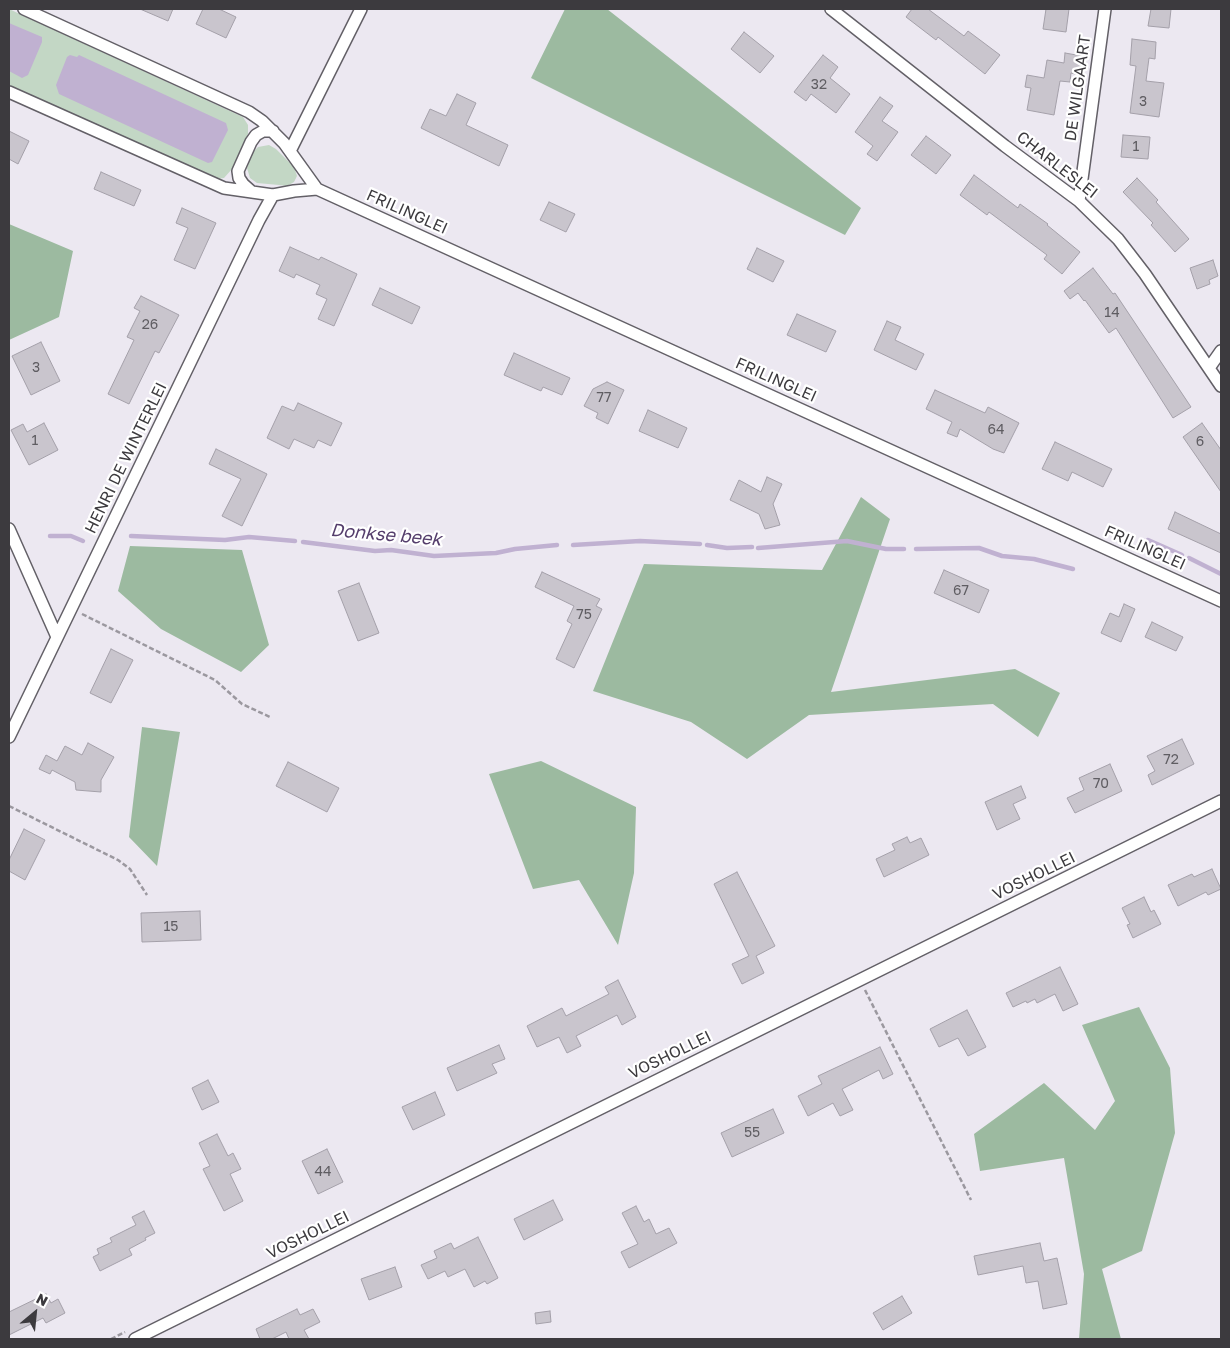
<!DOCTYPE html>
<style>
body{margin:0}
#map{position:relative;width:1230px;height:1348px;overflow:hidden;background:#ece8f1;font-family:"Golos Text",sans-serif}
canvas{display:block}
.frame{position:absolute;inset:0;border:10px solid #3c3a3e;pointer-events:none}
.north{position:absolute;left:10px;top:1288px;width:50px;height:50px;-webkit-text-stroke:4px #fff;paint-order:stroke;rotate:28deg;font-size:14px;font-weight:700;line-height:20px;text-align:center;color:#3c3a3e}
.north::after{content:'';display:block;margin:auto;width:18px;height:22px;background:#3c3a3e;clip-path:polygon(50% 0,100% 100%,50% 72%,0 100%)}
</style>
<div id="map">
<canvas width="1230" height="1348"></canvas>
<div class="frame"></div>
<div class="north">N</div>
</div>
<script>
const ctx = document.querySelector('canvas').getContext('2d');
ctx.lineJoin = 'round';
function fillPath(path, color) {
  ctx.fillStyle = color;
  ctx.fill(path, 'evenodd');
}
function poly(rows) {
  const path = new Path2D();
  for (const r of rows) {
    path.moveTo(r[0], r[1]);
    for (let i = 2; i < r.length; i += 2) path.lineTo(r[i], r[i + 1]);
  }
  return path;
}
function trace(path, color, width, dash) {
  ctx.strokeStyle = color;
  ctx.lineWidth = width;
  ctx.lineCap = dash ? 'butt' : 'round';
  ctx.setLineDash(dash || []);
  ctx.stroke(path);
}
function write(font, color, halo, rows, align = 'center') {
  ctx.font = font + ' "Golos Text",sans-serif';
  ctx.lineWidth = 4.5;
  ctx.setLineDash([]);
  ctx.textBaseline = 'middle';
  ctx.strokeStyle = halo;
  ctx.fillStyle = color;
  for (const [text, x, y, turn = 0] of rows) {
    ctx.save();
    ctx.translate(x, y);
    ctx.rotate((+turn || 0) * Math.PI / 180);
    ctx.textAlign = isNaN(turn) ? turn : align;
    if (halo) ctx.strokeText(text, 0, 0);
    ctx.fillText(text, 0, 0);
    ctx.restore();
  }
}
fillPath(poly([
 [9,9,243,117,248,125,248,134,232,169,224,178,217,179,194,171,9,86],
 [269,145,276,149,294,167,297,176,294,182,287,186,279,185,257,183,250,178,247,168,252,153,258,147]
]), '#c3d7c5');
fillPath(poly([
 [565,9,607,9,861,208,845,235,531,78],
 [9,224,73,251,59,317,9,340],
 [861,497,890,519,831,692,1015,669,1060,693,1038,737,993,704,809,715,747,759,691,722,593,691,644,564,822,570],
 [130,546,242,550,269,645,241,672,161,629,118,591],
 [142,727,180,732,157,866,129,837],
 [541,761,636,807,634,873,618,945,579,880,533,889,489,774],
 [1139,1007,1170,1068,1175,1133,1142,1251,1102,1269,1121,1339,1079,1339,1084,1274,1064,1158,980,1171,974,1134,1044,1083,1095,1130,1115,1101,1082,1025]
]), '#9cbaa0');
fillPath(poly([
 [9,23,42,37,42,42,28,75,22,78,9,71],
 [70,55,77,57,79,55,226,123,228,130,212,162,208,163,59,94,56,85,67,57]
]), '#c0b1d1');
trace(poly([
 [50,536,71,536,83,541],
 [131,536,225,540,249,537,295,541],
 [1148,540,1182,555],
 [303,542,375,551,391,550,434,556,496,553,515,549,557,545],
 [573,545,640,541,700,544],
 [707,545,727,548,752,547],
 [758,548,847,541,886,549,904,549],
 [916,549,979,548,1002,556,1034,559,1073,569],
 [1189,558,1221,574]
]), '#c0b1d1', 4.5);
const building = poly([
 [140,9,173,9,168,21,140,9],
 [203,9,219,9,236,17,226,38,196,24,203,9],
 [912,9,928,9,964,36,968,31,1000,55,985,74,938,37,936,40,906,17,912,9],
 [1046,9,1069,9,1066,32,1043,29,1046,9],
 [1151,9,1171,9,1169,28,1148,26,1151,9],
 [744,32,774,56,760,73,731,49,744,32],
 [1132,39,1156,42,1155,59,1149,58,1146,81,1164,83,1159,117,1130,113,1136,66,1130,65,1132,39],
 [1065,53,1082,56,1079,75,1071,73,1070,82,1060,81,1054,115,1027,110,1031,88,1025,87,1027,75,1044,78,1047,60,1064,63,1065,53],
 [823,55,838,67,830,78,850,94,836,113,811,94,806,101,794,92,823,55],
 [457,94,476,103,466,125,508,145,499,166,421,128,430,109,446,116,457,94],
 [880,97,893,106,882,121,898,132,877,161,867,154,873,146,855,132,880,97],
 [9,131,29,141,18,164,9,159,9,131],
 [1123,135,1150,137,1148,159,1121,157,1123,135],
 [926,136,951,155,936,174,911,155,926,136],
 [101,172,141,190,134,206,94,189,101,172],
 [974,175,1018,208,1020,204,1048,224,1047,225,1080,252,1062,274,1044,259,1047,255,989,212,987,215,960,195,974,175],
 [1137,178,1158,200,1156,202,1189,239,1175,252,1151,225,1153,223,1123,192,1137,178],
 [549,202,575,214,566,232,540,220,549,202],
 [182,208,216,223,195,269,174,260,188,228,176,223,182,208],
 [290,247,319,260,321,257,357,274,334,326,318,319,327,299,316,294,320,285,296,274,294,278,279,271,290,247],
 [757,248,784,261,773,282,747,269,757,248],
 [1213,260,1218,276,1209,280,1210,284,1197,289,1190,268,1213,260],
 [1093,268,1113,294,1115,293,1191,407,1173,418,1116,328,1109,333,1085,300,1084,301,1078,293,1070,299,1064,291,1093,268],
 [380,288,420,307,412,324,372,305,380,288],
 [141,296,179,315,159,353,155,351,129,404,108,394,134,340,127,337,140,311,134,308,141,296],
 [797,314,836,331,826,352,787,335,797,314],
 [887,321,901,327,895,340,924,354,916,370,874,350,887,321],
 [41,342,60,381,31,395,12,356,41,342],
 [514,353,570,378,562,395,543,387,541,391,504,375,514,353],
 [607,382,624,390,608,424,596,418,598,413,584,406,593,389,607,382],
 [935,390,985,413,988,407,1019,423,1004,453,993,449,960,429,957,437,947,433,952,422,926,409,935,390],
 [298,403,342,423,331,446,318,440,314,448,294,439,289,449,267,438,282,406,294,411,298,403],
 [648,410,687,428,678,448,639,431,648,410],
 [44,423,58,450,29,465,11,430,23,424,27,432,44,423],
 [1202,423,1221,450,1221,492,1183,437,1202,423],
 [1055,442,1112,469,1103,487,1072,472,1068,481,1042,469,1055,442],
 [216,449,267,474,242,526,222,516,241,479,209,464,216,449],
 [767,477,782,484,773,504,780,525,765,529,759,514,730,500,739,480,761,492,767,477],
 [1175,512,1221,534,1221,553,1168,529,1175,512],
 [944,570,989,590,979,613,934,593,944,570],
 [542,572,600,599,596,606,602,609,574,668,556,659,572,624,567,621,574,606,535,587,542,572],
 [359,583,379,633,358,641,338,591,359,583],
 [1124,604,1135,609,1121,642,1101,633,1110,613,1119,617,1124,604],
 [1152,622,1183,637,1176,651,1145,637,1152,622],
 [111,649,133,660,111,703,90,693,111,649],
 [1182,739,1194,764,1152,785,1148,775,1155,771,1147,756,1182,739],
 [88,743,114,757,101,780,101,792,76,790,75,782,52,770,50,774,39,769,46,755,57,761,65,746,82,755,88,743],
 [288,762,339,788,327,812,276,786,288,762],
 [1110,764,1122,791,1075,813,1067,798,1084,790,1079,778,1110,764],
 [1021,786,1026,798,1013,804,1020,819,997,830,985,802,1021,786],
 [24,829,45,840,25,880,9,871,9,860,24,829],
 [907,837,910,843,921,838,929,855,884,877,876,859,895,850,892,844,907,837],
 [1212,869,1221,889,1208,895,1206,892,1178,906,1168,885,1192,874,1194,877,1212,869],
 [737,872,775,946,756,956,764,973,742,984,732,964,749,956,714,884,737,872],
 [1144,897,1151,912,1154,910,1161,924,1133,938,1127,925,1130,924,1122,908,1144,897],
 [200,911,201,940,142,942,141,913,200,911],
 [1060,967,1078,1004,1063,1011,1055,994,1037,1003,1035,999,1027,1003,1026,1001,1013,1007,1006,993,1060,967],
 [618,980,636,1017,622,1025,617,1015,576,1036,581,1046,567,1053,559,1037,537,1047,527,1026,562,1008,566,1016,609,994,605,987,618,980],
 [967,1010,986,1047,968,1056,958,1038,939,1047,930,1029,967,1010],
 [499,1045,505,1059,492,1064,497,1073,457,1091,447,1068,499,1045],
 [880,1047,893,1074,883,1079,879,1070,842,1089,853,1110,840,1116,833,1103,808,1116,798,1096,822,1084,818,1076,880,1047],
 [208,1080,219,1102,202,1110,192,1088,208,1080],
 [435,1092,445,1115,413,1130,402,1107,435,1092],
 [773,1109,784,1133,732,1157,721,1133,773,1109],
 [217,1134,228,1156,233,1153,241,1169,230,1174,243,1201,224,1211,203,1169,210,1166,199,1143,217,1134],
 [327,1149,343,1182,318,1194,302,1161,327,1149],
 [553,1200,563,1220,524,1240,514,1219,553,1200],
 [636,1206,644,1222,649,1219,656,1234,669,1228,677,1243,629,1268,621,1252,638,1244,622,1213,636,1206],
 [144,1211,155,1233,145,1238,146,1240,129,1249,132,1255,100,1271,93,1257,99,1254,97,1249,112,1242,110,1238,136,1225,132,1217,144,1211],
 [478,1237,498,1278,487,1284,485,1281,474,1287,465,1269,448,1277,445,1271,428,1279,421,1265,437,1258,434,1251,451,1243,454,1249,478,1237],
 [1040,1243,1044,1261,1057,1258,1067,1304,1043,1309,1038,1281,1026,1283,1023,1266,978,1275,974,1256,1040,1243],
 [395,1267,402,1287,369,1300,361,1279,395,1267],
 [46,1294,51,1303,58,1299,65,1313,46,1323,43,1318,9,1335,9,1312,46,1294],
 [902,1296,912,1313,883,1330,873,1313,902,1296],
 [297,1309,300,1315,313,1309,320,1322,304,1330,309,1339,289,1339,286,1332,272,1339,260,1339,256,1329,297,1309],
 [550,1311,551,1322,536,1324,535,1313,550,1311]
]);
fillPath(building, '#c9c5cd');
trace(building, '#a4a0a9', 1);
const street = poly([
 [24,9,249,112,262,121,284,143,317,189],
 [831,9,1005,146,1079,201,1118,239,1145,274,1221,386],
 [9,92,224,188,273,195,294,191,317,189,1221,601],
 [290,151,361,9],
 [252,192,243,184,239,178,238,171,251,142,256,135,263,131,273,131],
 [1079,201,1105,9],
 [1209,368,1221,351],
 [9,529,57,637],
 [9,737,259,220,273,195],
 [135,1339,1221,801]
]);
trace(street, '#636067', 14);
trace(poly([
 [82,614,215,680,242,704,270,717],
 [9,806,118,860,130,869,147,895],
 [865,990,971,1200],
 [111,1339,125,1332]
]), '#9b989f', 2.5, [5, 2.5]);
trace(street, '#fff', 11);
write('14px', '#5f5d62', null, [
 ["32",819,85],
 ["3",1143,102],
 ["1",1136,147],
 ["14",1112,313],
 ["26",150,325],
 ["3",36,368],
 ["77",604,398],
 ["64",996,430],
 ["1",35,441],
 ["6",1200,442],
 ["67",961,591],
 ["75",584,615],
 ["72",1171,760],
 ["70",1101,784],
 ["15",171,927],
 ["55",752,1133],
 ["44",323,1172]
]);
write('16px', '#3c3a3e', '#fff', [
 ["DE WILGAART",1078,88,-82],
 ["CHARLESLEI",1057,165,38],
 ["FRILINGLEI",407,212,24],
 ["FRILINGLEI",776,380,24],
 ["HENRI DE WINTERLEI",126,458,-64],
 ["FRILINGLEI",1145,548,24],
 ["VOSHOLLEI",1034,876,-26],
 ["VOSHOLLEI",670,1055,-26],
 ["VOSHOLLEI",308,1235,-26]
]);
write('italic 18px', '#553e6c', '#fff', [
 ["Donkse beek",386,535,5]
]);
</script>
